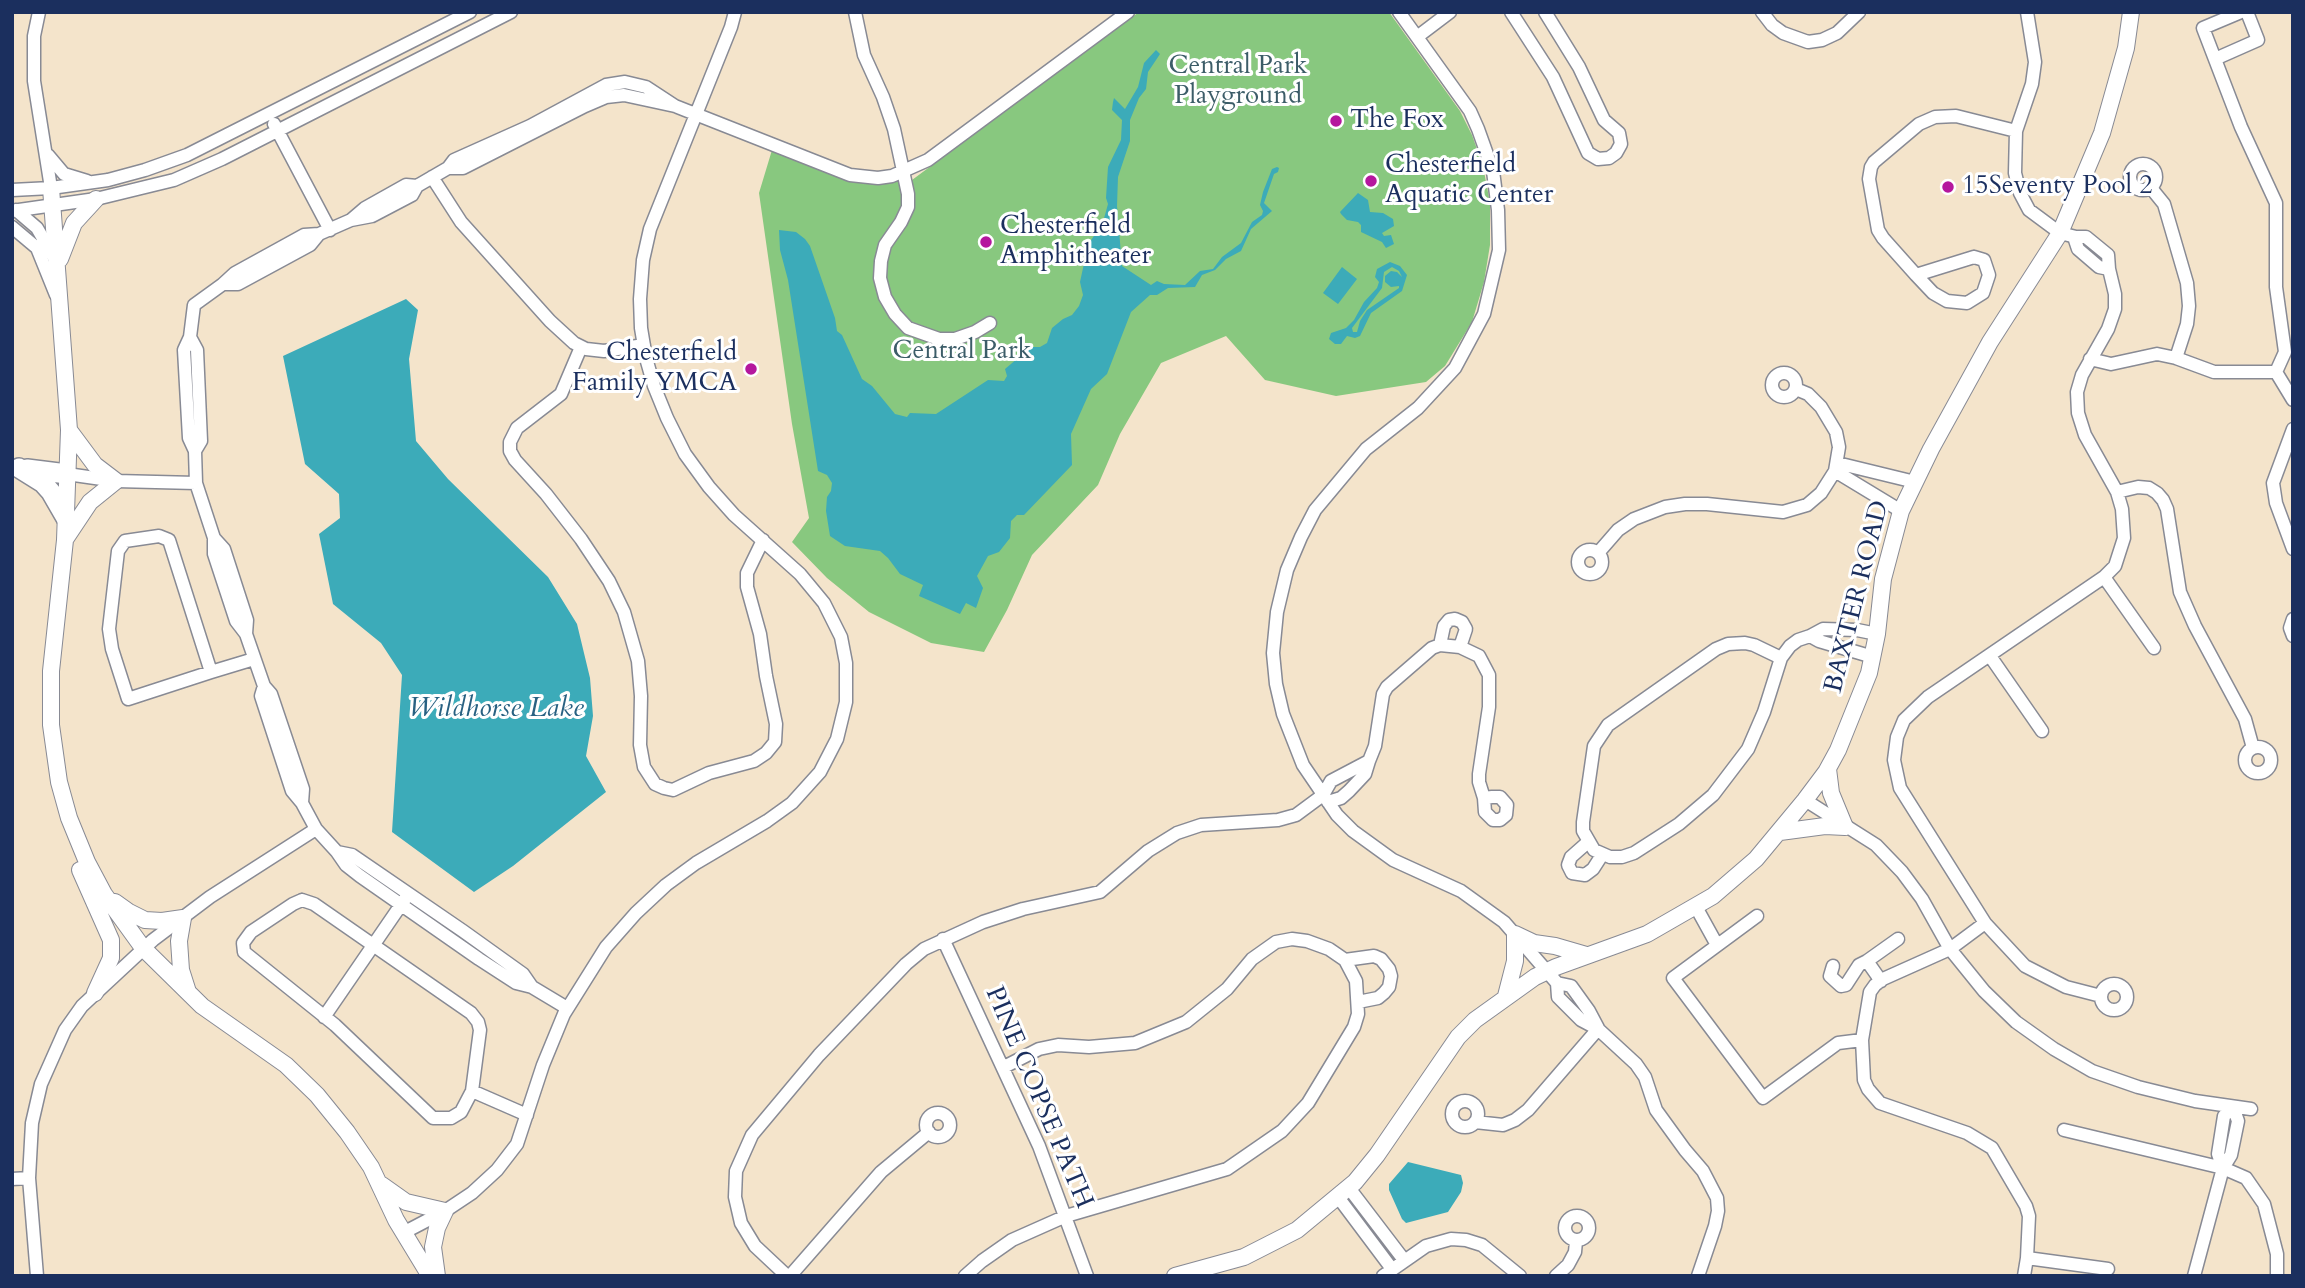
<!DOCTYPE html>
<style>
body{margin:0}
#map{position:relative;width:2305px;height:1288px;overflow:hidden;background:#f4e4cb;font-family:Cardo,serif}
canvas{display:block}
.frame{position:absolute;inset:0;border:14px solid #1b2f5e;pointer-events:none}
</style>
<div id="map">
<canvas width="2305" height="1288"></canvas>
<div class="frame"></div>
</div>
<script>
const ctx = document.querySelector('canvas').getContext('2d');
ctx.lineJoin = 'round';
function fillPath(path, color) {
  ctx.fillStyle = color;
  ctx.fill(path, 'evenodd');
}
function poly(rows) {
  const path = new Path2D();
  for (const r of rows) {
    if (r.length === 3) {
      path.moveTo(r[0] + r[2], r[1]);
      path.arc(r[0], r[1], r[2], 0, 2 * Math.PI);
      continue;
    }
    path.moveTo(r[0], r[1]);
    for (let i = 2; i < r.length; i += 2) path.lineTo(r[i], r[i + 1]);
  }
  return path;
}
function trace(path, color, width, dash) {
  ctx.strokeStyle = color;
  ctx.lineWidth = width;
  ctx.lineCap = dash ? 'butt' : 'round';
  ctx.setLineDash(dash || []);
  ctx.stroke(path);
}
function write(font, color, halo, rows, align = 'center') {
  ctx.font = font + ' Cardo,serif';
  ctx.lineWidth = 6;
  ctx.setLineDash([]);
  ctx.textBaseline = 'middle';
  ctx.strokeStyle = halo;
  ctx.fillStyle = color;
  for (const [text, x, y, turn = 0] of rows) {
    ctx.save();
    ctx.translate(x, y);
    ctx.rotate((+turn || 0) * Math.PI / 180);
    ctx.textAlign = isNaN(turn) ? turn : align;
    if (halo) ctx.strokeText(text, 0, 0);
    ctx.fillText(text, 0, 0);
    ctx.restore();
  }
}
fillPath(poly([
 [1139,12,1389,12,1460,111,1472,135,1483,166,1490,203,1490,245,1484,282,1472,322,1445,366,1426,382,1336,396,1265,380,1226,336,1161,363,1120,434,1098,485,1032,555,1007,610,984,652,931,643,869,612,827,578,792,542,809,518,792,424,759,193,772,150,849,179,868,183,912,180]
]), '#88c87f');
fillPath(poly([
 [1156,50,1160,54,1148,72,1146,89,1139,98,1130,120,1130,141,1118,177,1117,206,1122,266,1151,285,1157,281,1164,284,1185,285,1200,271,1213,269,1222,257,1241,243,1252,222,1262,215,1263,211,1260,205,1263,192,1272,169,1277,167,1279,168,1278,172,1274,174,1264,203,1272,211,1251,229,1241,251,1226,259,1215,270,1202,275,1195,287,1168,288,1157,295,1150,295,1131,312,1107,374,1091,389,1071,434,1072,465,1024,515,1017,515,1011,521,1010,538,999,552,988,556,977,576,983,588,976,608,966,603,960,614,919,596,923,585,900,574,888,558,880,551,845,546,830,536,826,511,827,497,831,491,832,483,827,475,818,471,788,280,780,250,779,230,796,232,805,239,810,246,835,318,837,331,842,335,862,379,872,386,895,414,907,417,910,413,936,414,988,380,1004,381,1007,376,1005,369,1031,347,1040,347,1047,343,1052,328,1063,319,1072,315,1079,306,1083,295,1080,282,1088,245,1103,222,1108,204,1106,198,1108,167,1121,140,1122,120,1112,110,1113,102,1114,98,1125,109,1138,87,1144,63],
 [1358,193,1368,200,1370,212,1383,213,1393,219,1394,226,1382,233,1384,236,1391,235,1394,244,1386,248,1382,242,1361,232,1361,225,1358,222,1347,220,1341,214,1340,212],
 [1390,262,1400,266,1407,275,1402,291,1371,313,1360,336,1355,338,1347,336,1341,344,1335,344,1329,339,1331,333,1346,328,1354,320,1364,302,1377,288,1379,282,1375,277,1377,269],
 [1392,267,1399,271,1402,277,1397,272,1391,271,1385,276,1385,282,1391,287,1399,286,1399,288,1367,310,1360,321,1357,332,1353,332,1352,328,1382,288,1384,272],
 [1342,267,1357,279,1338,304,1323,293],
 [406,299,418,310,409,359,416,441,448,479,548,577,577,624,590,678,593,716,586,756,606,792,513,866,474,892,392,832,402,675,381,643,333,604,319,534,340,518,339,494,305,464,283,356],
 [1408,1162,1461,1175,1463,1183,1461,1192,1448,1212,1406,1223,1402,1219,1389,1190,1389,1184]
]), '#3cabb9');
const minor = poly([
 [39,12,34,36,34,81,51,188],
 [855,12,864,55,883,97,894,129,908,194,908,207,901,222,885,245,881,261,880,278,885,297,895,314,908,328,939,339,955,339,975,332,990,323],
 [1399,12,1470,111,1478,129,1493,171,1498,210,1499,250,1484,314,1455,368,1418,408,1366,449,1315,510,1301,537,1287,570,1277,612,1273,653,1276,684,1283,714,1303,765,1337,815,1353,831,1393,860,1461,891,1504,922,1557,983,1558,997,1581,1020,1598,1029,1636,1064,1645,1077,1656,1110,1685,1150,1703,1171,1717,1198,1718,1211,1715,1226,1698,1276],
 [1511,12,1553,77,1588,153,1598,159,1609,158,1616,153,1621,144,1619,133,1604,120,1579,67,1545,12],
 [1762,12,1772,25,1783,33,1808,42,1822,40,1837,33,1859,12],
 [2241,12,2203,28,2241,127,2276,203,2276,287,2285,352,2276,372,2293,400],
 [1417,37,1450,12],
 [2215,59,2258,40,2247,12],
 [675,106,646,87,625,82,606,85,530,126,454,160,448,168,463,168,585,106,606,97,624,95,675,106,850,175,878,178,892,176,928,160,1128,12],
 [274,124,330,230],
 [48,155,64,174,87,181],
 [2143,177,13],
 [432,177,461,222,550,321,574,343,586,349,604,351,644,345],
 [417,186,406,185,365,208,351,220,372,216,412,195,417,186,448,168],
 [2151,188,2164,204,2187,283,2189,306,2187,324,2176,358],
 [12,190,51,188,108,180,145,170,187,155,470,12],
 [16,210,37,228,55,259],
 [12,211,96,199,174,180,222,159,511,12],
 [12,227,37,248,56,295],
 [319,234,310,245,238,284,223,284,235,273,304,235,319,234,351,220],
 [2074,237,2078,249,2099,267,2109,269],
 [1974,257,1984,260,1989,275,1983,293,1967,303,1947,301,1933,293,1916,275,1974,257],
 [1916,275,1883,238,1878,230,1869,179,1871,167,1874,162,1919,124,1935,117,1956,116,2016,131],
 [190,337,197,350,201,441,195,451,189,438,184,350,190,337,194,305,223,284],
 [581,347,561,394,517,428,510,442,510,451,515,460,546,494,581,539,609,581,624,612,638,661,641,696,640,745,644,767,655,784,664,788,673,790,709,773,754,761,766,753,775,742,776,724,766,676,760,634,747,587,747,573,763,540],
 [2090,359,2111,364,2157,354,2176,358,2214,372,2276,372],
 [1784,385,12],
 [2293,429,2273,483,2276,503,2293,549],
 [195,451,196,483,214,538,214,554,236,621,246,634,247,620,224,549,214,538],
 [1837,463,1915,482],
 [1835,471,1901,511],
 [67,474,116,481,196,483],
 [2117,492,2138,487,2149,488,2157,493,2163,500,2167,509,2180,592,2195,626,2245,719,2253,748],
 [1590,562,12],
 [1598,553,1618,530,1634,519,1665,507,1685,504,1707,504,1783,512,1807,505,1821,493,1835,471,1839,447,1836,432,1821,407,1808,394,1796,389],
 [2104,577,2154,648],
 [2293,619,2290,628,2293,636],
 [246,634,264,686,271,694,303,789,302,803,292,791,261,696,264,686],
 [1810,636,1823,629,1857,630,1877,634],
 [1440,645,1444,626,1449,620,1455,619,1462,622,1466,629,1460,647],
 [1990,656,2042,731],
 [1781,658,1754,645,1745,643,1728,644,1716,649,1608,725,1594,746,1583,822,1583,831,1594,850,1610,857,1622,857,1634,853,1679,824,1713,795,1748,749,1764,712,1781,658,1790,646,1798,640,1810,636,1819,641,1873,657],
 [211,672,169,540,159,536,125,541,118,551,109,629,112,649,128,699,211,672,254,659],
 [2258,760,13],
 [1369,761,1375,746,1383,694,1387,687,1432,648,1440,645,1460,647,1479,656,1489,675,1489,707,1479,774,1479,782,1484,798],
 [1492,797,1500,797,1507,805,1506,815,1500,820,1493,820,1485,812,1484,798,1492,797],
 [1805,800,1876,845,1902,872,1922,899,1950,949,1984,991,2016,1022,2054,1049,2092,1071,2138,1087,2195,1101,2251,1109],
 [302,803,316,829,337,852],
 [1588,842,1571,857,1568,865,1572,873,1585,875,1593,869,1602,855],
 [302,900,314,904,471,1013,478,1022,480,1030,472,1091,461,1112,451,1118,433,1118,335,1025,244,952,243,943,251,932,293,904,302,900],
 [1696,907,1717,945],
 [1757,916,1673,978,1763,1098,1838,1043,1862,1040],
 [1985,923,2025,966,2066,987,2101,996],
 [943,939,1039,1146,1087,1276],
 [1345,960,1374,956,1381,959,1389,969,1391,976,1389,987,1384,993,1378,998,1358,1002],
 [1867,961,1898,939],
 [1833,966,1830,976,1841,986,1846,985,1859,965,1867,961,1881,981],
 [1557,983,1571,986,1589,1011,1598,1028],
 [2114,997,13],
 [532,987,523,974,463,931,352,855,337,852,346,865,360,876,479,959,516,983,532,987,567,1008],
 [324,1017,405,899],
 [472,1091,527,1115],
 [1465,1114,13],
 [938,1125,12],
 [1475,1122,1503,1125,1515,1120,1528,1110,1598,1029],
 [2064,1130,2223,1168,2246,1178,2264,1204,2277,1254,2277,1276],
 [12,1179,29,1178],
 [1349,1188,1404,1260],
 [1338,1197,1392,1269],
 [1577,1228,12],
 [403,1233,445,1211,472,1193,497,1170,517,1144,543,1065,564,1014,606,947,636,913,666,885,696,863,767,821,792,803,820,772,837,739,846,702,846,663,841,637,824,603,800,574,734,515,709,487,685,454,667,418,654,386,646,358,641,328,640,299,643,260,650,229,731,27,735,12],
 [2027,1258,2108,1269],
 [37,1276,29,1178,32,1123,41,1084,65,1030,82,1006,153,940,210,897,316,829],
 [787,1276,755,1246,741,1223,735,1197,736,1171,752,1135,819,1055,906,964,924,949,983,922,1023,909,1100,892,1148,851,1177,833,1201,825,1278,820,1296,815,1323,795,1331,781,1369,761,1365,774,1349,791,1341,798,1328,802],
 [790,1276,881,1172,929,1132],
 [965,1276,982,1261,1012,1240,1066,1216,1227,1169,1282,1131,1308,1103,1354,1027,1358,1014,1356,981,1345,960,1329,949,1307,941,1292,939,1276,942,1252,959,1227,989,1186,1022,1135,1043,1089,1047,1058,1045,1039,1049,1004,1067],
 [1383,1276,1426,1246,1451,1239,1466,1240,1482,1245,1520,1276],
 [1556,1276,1568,1265,1575,1252,1576,1241],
 [2024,1276,2027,1258,2029,1216,2026,1206,1992,1148,1967,1133,1880,1103,1868,1089,1864,1080,1862,1040,1870,992,1875,985,1883,979,1950,949,1985,923,1900,788,1894,760,1897,737,1904,720,1928,697,2104,577,2115,566,2124,538,2122,509,2117,492,2085,435,2078,413,2077,392,2082,375,2108,329,2115,309,2115,294,2109,269,2108,255,2086,237,2076,237,2060,233,2029,210,2020,193,2015,173,2016,131,2032,84,2035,62,2027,12],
 [2194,1276,2223,1168,2231,1155,2238,1121,2233,1107,2224,1116,2218,1154,2223,1168]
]);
const major = poly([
 [51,188,69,430,65,540,51,671,51,725,59,782,69,818,87,862,104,894,143,948,202,1006,286,1065,317,1095,347,1132,371,1167,396,1220,430,1276],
 [60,259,74,223,96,199],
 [66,538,90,502,116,481,95,465,69,430],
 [1828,769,1831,793,1845,827],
 [1780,832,1825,826,1845,827],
 [80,870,111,940,111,958,95,993],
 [115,902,129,912,145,920,162,921,183,918,179,941,181,970,188,992],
 [1506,996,1515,961,1515,934,1534,943,1555,946,1586,955],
 [382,1185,406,1202,445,1211,437,1228,433,1247,437,1276],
 [1175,1276,1244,1257,1297,1230,1355,1182,1377,1155,1458,1037,1475,1020,1535,977,1556,967,1647,934,1713,896,1756,859,1805,800,1826,772,1838,750,1869,673,1877,634,1883,579,1901,511,1931,449,1990,342,2060,233,2102,133,2126,48,2131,12]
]);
const highway = poly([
 [19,468,43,483,51,492,66,518],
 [27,469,67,474]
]);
trace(minor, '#888a94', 15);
trace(major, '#888a94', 18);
trace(highway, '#888a94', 22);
trace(minor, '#fff', 12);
trace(major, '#fff', 16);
trace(highway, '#fff', 19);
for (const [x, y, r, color] of [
 [1336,121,7,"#b5179e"],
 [1371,181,7,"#b5179e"],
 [1948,187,7,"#b5179e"],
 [986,242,7,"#b5179e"],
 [751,369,7,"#b5179e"]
]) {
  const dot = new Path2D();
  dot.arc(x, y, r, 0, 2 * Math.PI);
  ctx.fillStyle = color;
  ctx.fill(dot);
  trace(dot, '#fff', 2.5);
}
write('26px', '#3c5d68', '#fff', [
 ["Central Park",1238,67],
 ["Playground",1238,97],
 ["Central Park",962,352]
]);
write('26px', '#1b2f5e', '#fff', [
 ["The Fox",1350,121],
 ["Chesterfield",1385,166],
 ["Aquatic Center",1385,196],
 ["15Seventy Pool 2",1962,187],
 ["Chesterfield",1000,227],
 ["Amphitheater",1000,257],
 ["Chesterfield",737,354,"right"],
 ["Family YMCA",737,384,"right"]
], 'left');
write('26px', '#1b2f5e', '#fff', [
 ["BAXTER ROAD",1858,597,-76],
 ["PINE COPSE PATH",1038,1098,67]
]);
write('italic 28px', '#286182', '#fff', [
 ["Wildhorse Lake",496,710]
]);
</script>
